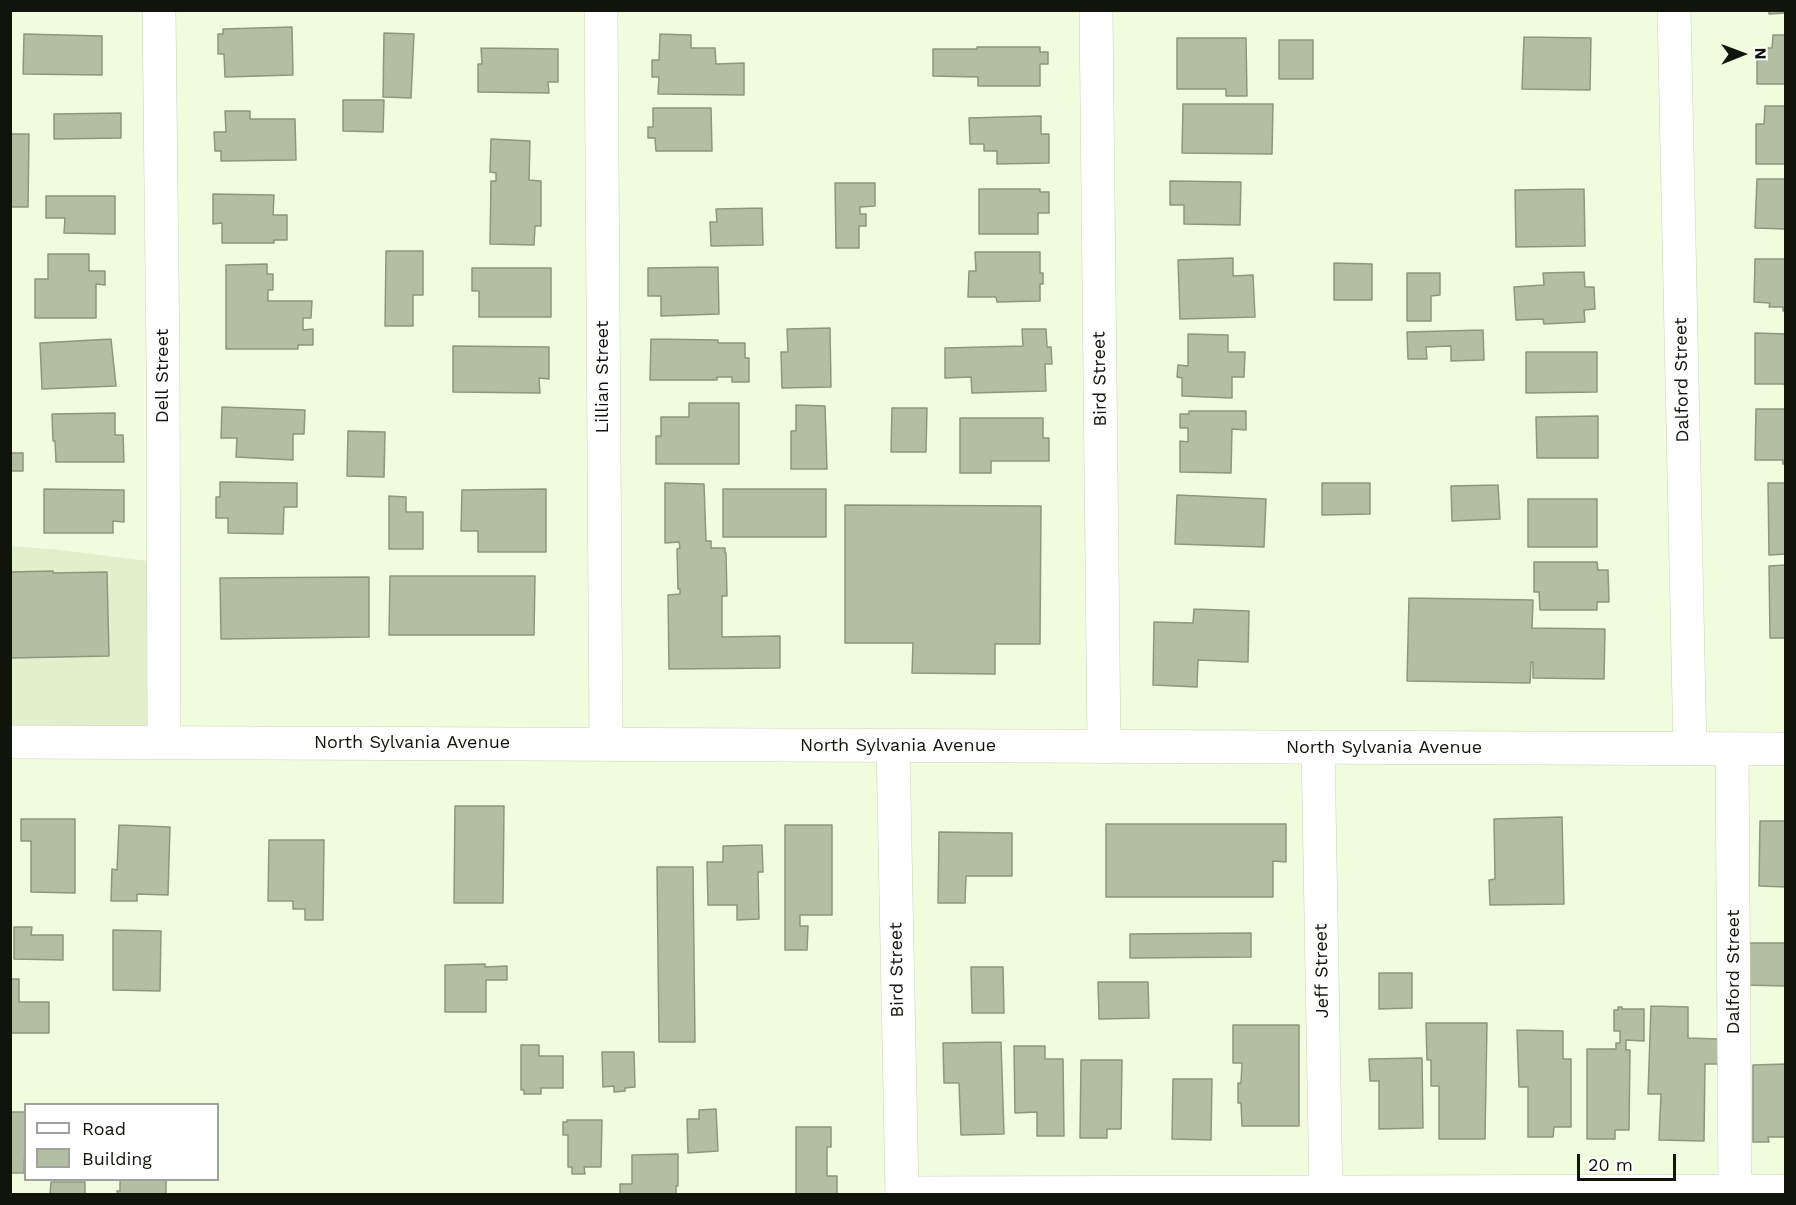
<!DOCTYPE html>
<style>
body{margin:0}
#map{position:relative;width:1796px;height:1205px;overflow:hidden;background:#f1fcdf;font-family:"Work Sans",sans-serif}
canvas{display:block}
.frame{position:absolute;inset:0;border:12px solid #11140b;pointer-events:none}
.legend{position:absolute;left:24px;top:1103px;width:195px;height:78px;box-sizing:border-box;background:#fff;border:2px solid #a0a19d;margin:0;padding:8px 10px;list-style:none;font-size:18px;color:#11140b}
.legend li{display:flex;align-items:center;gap:12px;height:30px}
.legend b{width:30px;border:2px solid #a0a19d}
.north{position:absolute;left:1712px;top:24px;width:60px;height:60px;-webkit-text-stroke:4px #fff;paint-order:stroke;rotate:89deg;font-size:16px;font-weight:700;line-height:24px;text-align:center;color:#11140b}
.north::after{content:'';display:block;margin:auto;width:21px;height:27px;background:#11140b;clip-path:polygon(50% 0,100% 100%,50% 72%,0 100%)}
.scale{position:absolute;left:1577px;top:1154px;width:99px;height:27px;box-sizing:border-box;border:3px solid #11140b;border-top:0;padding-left:8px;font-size:18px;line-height:21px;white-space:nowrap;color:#11140b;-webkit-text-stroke:4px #fff;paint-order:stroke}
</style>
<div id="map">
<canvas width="1796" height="1205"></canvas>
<div class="frame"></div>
<ul class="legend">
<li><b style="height:8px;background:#fff"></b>Road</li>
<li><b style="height:16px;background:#b4bea3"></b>Building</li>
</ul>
<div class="north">N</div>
<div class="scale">20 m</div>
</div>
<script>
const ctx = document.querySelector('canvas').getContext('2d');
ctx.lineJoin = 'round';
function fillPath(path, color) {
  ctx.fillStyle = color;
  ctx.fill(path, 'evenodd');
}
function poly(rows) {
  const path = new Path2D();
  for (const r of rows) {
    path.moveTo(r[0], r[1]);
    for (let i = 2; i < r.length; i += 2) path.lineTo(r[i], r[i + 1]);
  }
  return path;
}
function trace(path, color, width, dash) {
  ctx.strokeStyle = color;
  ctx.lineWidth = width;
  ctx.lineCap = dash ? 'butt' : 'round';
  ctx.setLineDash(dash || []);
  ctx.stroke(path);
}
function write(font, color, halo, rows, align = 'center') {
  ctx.font = font + ' "Work Sans",sans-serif';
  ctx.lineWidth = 4.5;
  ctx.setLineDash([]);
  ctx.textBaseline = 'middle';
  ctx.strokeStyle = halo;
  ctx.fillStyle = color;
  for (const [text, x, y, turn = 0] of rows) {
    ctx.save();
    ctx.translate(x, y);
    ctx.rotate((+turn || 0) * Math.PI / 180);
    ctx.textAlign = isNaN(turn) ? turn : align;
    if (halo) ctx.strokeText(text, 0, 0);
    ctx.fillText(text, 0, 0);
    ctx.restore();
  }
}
fillPath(poly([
 [10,546,52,549,164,563,164,742,11,742]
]), '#e2efcc');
const building = poly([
 [1769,10,1786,10,1786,13,1769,14,1769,10],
 [292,27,293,75,225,77,224,54,218,54,218,34,223,34,223,29,292,27],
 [384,33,414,34,411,98,383,97,384,33],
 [24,34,102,36,102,75,23,74,24,34],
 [660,34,691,35,691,48,715,48,716,64,744,63,744,95,658,94,659,77,652,77,652,60,659,60,660,34],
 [1773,35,1786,35,1786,84,1757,84,1757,60,1761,60,1761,48,1772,48,1773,35],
 [1524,37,1591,38,1590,90,1522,89,1524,37],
 [1177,38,1246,38,1247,96,1226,96,1226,89,1177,89,1177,38],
 [1279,40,1313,40,1313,79,1279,79,1279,40],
 [977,47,1040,47,1040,52,1048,52,1048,64,1040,64,1040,86,978,86,978,77,933,76,933,49,977,49,977,47],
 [481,48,558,49,558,82,548,82,549,93,478,92,478,64,482,64,481,48],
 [343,100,384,100,383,132,343,131,343,100],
 [1183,104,1273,104,1272,154,1182,153,1183,104],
 [1765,106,1786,106,1786,164,1756,164,1756,124,1764,124,1765,106],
 [653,108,711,108,712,151,656,151,655,138,648,138,648,127,653,127,653,108],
 [225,111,250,111,250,119,295,119,296,160,221,161,221,151,215,151,214,132,226,132,225,111],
 [121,113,121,138,54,139,54,114,121,113],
 [1041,116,1041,134,1049,134,1049,163,997,164,997,151,984,151,984,144,970,144,969,118,1041,116],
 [10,134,29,134,28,207,10,207,10,134],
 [491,139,530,141,529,180,541,181,541,226,535,226,534,245,490,244,491,181,496,181,496,173,490,172,491,139],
 [1757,179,1786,179,1786,229,1755,228,1757,179],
 [1170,181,1241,182,1240,225,1184,224,1184,205,1170,205,1170,181],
 [835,183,875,183,875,206,860,207,860,214,866,214,866,226,859,226,859,248,836,248,835,183],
 [979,189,1040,189,1040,192,1049,192,1049,213,1038,213,1038,234,979,234,979,189],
 [1584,189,1585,246,1516,247,1515,190,1584,189],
 [213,194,274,195,273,215,287,215,287,240,274,240,274,243,222,243,222,223,213,224,213,194],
 [46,196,115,196,115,234,64,233,65,218,46,218,46,196],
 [762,208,763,245,711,246,710,222,717,222,716,209,762,208],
 [386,251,423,251,423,295,413,295,413,326,385,326,386,251],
 [975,252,1040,252,1040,273,1043,273,1043,284,1040,284,1040,301,997,302,996,297,968,297,969,271,976,271,975,252],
 [48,254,89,254,89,271,105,271,105,285,96,284,96,318,35,318,35,279,48,279,48,254],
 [1233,258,1233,276,1253,275,1255,317,1180,319,1178,260,1233,258],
 [1755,259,1786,259,1786,311,1783,311,1783,307,1769,307,1770,303,1754,302,1755,259],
 [1334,263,1372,264,1372,300,1334,300,1334,263],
 [267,264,267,274,273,274,273,290,268,290,268,301,312,301,311,318,303,318,303,330,313,329,313,345,298,345,298,349,226,349,226,265,267,264],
 [718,267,719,314,661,316,661,296,648,296,648,268,718,267],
 [472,268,551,268,551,317,479,317,479,291,472,291,472,268],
 [1584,272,1585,287,1594,287,1595,309,1584,310,1585,322,1544,324,1543,319,1516,320,1514,287,1544,285,1543,273,1584,272],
 [1407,273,1440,273,1440,295,1431,296,1431,321,1407,321,1407,273],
 [830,328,831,387,782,388,781,352,788,352,787,329,830,328],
 [1022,329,1046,329,1047,347,1051,347,1052,364,1045,364,1046,391,972,393,971,377,945,378,945,348,1023,346,1022,329],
 [1483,330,1484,360,1451,361,1451,346,1426,347,1427,359,1408,359,1407,332,1483,330],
 [1755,333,1786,334,1786,390,1784,384,1755,384,1755,333],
 [1188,334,1228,335,1228,352,1245,352,1244,377,1232,377,1232,398,1182,396,1182,378,1177,377,1178,365,1188,366,1188,334],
 [111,339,116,386,42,389,40,343,111,339],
 [651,339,718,340,718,343,745,343,745,358,749,358,749,382,732,382,732,377,717,377,717,380,650,380,651,339],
 [453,346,549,347,549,379,539,378,540,393,453,392,453,346],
 [1526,352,1597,352,1597,392,1526,393,1526,352],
 [689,403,739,403,739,464,656,464,656,436,661,436,661,417,689,417,689,403],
 [796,405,825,406,827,469,791,469,791,431,796,431,796,405],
 [222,407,305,410,304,434,293,434,293,460,236,457,237,438,221,438,222,407],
 [892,408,927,408,926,452,891,452,892,408],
 [1756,409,1786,409,1786,464,1783,464,1783,460,1755,460,1756,409],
 [1189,411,1246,411,1246,430,1232,429,1231,473,1180,472,1180,441,1188,442,1188,428,1180,428,1180,414,1189,414,1189,411],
 [115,413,115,435,123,435,124,462,56,462,55,441,53,441,52,414,115,413],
 [1598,416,1598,458,1537,458,1536,417,1598,416],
 [960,418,1043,418,1043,438,1049,438,1049,461,991,461,991,473,960,473,960,418],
 [348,431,385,432,384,477,347,476,348,431],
 [10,453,23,453,23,471,10,471,10,453],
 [220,482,297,483,297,507,284,507,283,534,228,533,228,518,216,518,216,497,220,497,220,482],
 [665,483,704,484,706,541,711,541,711,548,725,548,725,553,726,553,727,596,722,596,722,637,780,636,780,668,669,669,668,595,680,594,680,589,678,589,677,549,680,548,679,542,665,543,665,483],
 [1322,483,1370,483,1370,514,1322,515,1322,483],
 [1768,483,1786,483,1786,554,1769,555,1768,483],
 [1498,485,1500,519,1452,521,1451,486,1498,485],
 [44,489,124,490,124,522,113,521,113,533,44,533,44,489],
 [546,489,546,552,478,552,478,531,461,531,462,490,546,489],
 [723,489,826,489,826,537,723,537,723,489],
 [1177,495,1266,499,1264,547,1175,544,1177,495],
 [389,496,406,497,406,512,423,512,423,549,389,549,389,496],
 [1528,499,1597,499,1597,547,1528,547,1528,499],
 [845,505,1041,506,1040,644,995,644,995,674,912,673,913,643,845,643,845,505],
 [1534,562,1597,562,1598,570,1608,570,1609,602,1597,602,1597,610,1540,610,1539,592,1534,592,1534,562],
 [1786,565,1786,638,1770,638,1769,566,1786,565],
 [53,571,53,573,107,572,109,656,10,658,10,572,53,571],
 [390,576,535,576,534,635,389,635,390,576],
 [369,577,369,637,221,639,220,578,369,577],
 [1409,598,1533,600,1532,628,1605,629,1604,679,1533,678,1533,662,1531,662,1530,683,1407,681,1409,598],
 [1194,609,1249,611,1248,662,1198,660,1197,687,1153,685,1154,622,1193,623,1194,609],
 [455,806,504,806,503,903,454,903,455,806],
 [1562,817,1564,904,1490,905,1489,880,1495,879,1494,819,1562,817],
 [21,819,75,819,75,893,31,892,31,841,21,841,21,819],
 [1760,821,1786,821,1786,887,1759,886,1760,821],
 [1106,824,1286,824,1286,862,1273,861,1273,897,1106,897,1106,824],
 [119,825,170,827,168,895,137,894,137,901,111,901,112,869,117,870,119,825],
 [785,825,832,825,832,915,800,915,800,926,808,926,807,950,785,950,785,825],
 [939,832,1012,833,1012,876,966,876,965,903,938,903,939,832],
 [269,840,324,840,323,920,305,920,305,909,293,909,293,901,268,901,269,840],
 [762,845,763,872,758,872,759,919,737,920,737,905,708,905,707,862,723,862,723,846,762,845],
 [657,867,693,867,695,1042,659,1042,657,867],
 [14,927,32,927,31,935,63,935,63,960,14,959,14,927],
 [113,930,161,931,160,991,113,990,113,930],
 [1251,933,1251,957,1130,958,1130,934,1251,933],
 [1743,943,1786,943,1786,986,1742,985,1743,943],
 [485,964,485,967,507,966,507,980,486,980,486,1012,445,1012,445,965,485,964],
 [971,967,1003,967,1004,1013,972,1013,971,967],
 [1379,973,1412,973,1412,1008,1379,1009,1379,973],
 [10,979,19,979,19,1002,49,1002,49,1033,10,1033,10,979],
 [1098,982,1148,982,1149,1018,1099,1019,1098,982],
 [1651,1006,1688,1007,1688,1038,1718,1039,1719,1064,1705,1064,1704,1141,1659,1140,1661,1094,1648,1094,1651,1006],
 [1618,1007,1622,1007,1622,1009,1644,1009,1644,1041,1626,1040,1626,1050,1630,1050,1629,1130,1615,1130,1615,1139,1587,1139,1587,1049,1616,1049,1616,1043,1620,1043,1620,1031,1614,1031,1614,1010,1618,1010,1618,1007],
 [1426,1023,1487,1023,1485,1139,1439,1139,1439,1086,1431,1086,1431,1060,1427,1060,1426,1023],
 [1233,1025,1299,1025,1299,1126,1242,1126,1241,1103,1238,1103,1238,1083,1241,1083,1242,1063,1233,1063,1233,1025],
 [1517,1030,1563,1031,1563,1059,1571,1059,1571,1127,1554,1127,1553,1137,1528,1137,1528,1087,1519,1087,1517,1030],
 [1001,1042,1004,1134,961,1135,959,1083,944,1083,943,1043,1001,1042],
 [521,1045,539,1045,539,1056,563,1056,563,1088,541,1088,541,1094,524,1094,524,1090,521,1090,521,1045],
 [1014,1046,1045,1046,1045,1059,1063,1059,1064,1136,1037,1136,1037,1112,1015,1113,1014,1046],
 [602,1052,634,1052,635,1087,625,1088,625,1091,614,1092,614,1086,603,1087,602,1052],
 [1422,1058,1423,1128,1379,1129,1379,1081,1370,1081,1369,1059,1422,1058],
 [1081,1060,1122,1060,1121,1129,1107,1129,1107,1138,1080,1138,1081,1060],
 [1786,1064,1786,1137,1768,1137,1769,1142,1753,1142,1753,1065,1786,1064],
 [1173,1079,1212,1079,1211,1140,1172,1139,1173,1079],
 [716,1109,718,1151,688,1153,687,1119,699,1119,699,1110,716,1109],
 [10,1112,26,1112,24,1173,10,1173,10,1112],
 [567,1120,602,1120,601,1167,584,1167,585,1174,572,1174,572,1167,568,1167,568,1135,563,1135,563,1122,567,1122,567,1120],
 [796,1127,831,1127,831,1147,827,1147,827,1176,837,1176,837,1194,796,1194,796,1127],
 [678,1154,678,1186,676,1186,676,1194,620,1194,620,1184,632,1184,632,1155,678,1154],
 [120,1180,166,1180,166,1194,118,1194,117,1191,120,1191,120,1180],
 [51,1182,85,1182,85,1194,50,1194,51,1182]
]);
fillPath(building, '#b4bea3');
trace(building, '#8d977d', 1.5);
const minor = poly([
 [159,10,163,360,164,742],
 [601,10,606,744],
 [1096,10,1104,747],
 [1674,10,1690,749],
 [893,746,902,1194],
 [1318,747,1326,1194],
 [1732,749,1735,1194],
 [902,1193,1786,1191]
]);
const major = poly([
 [10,742,1786,749]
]);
trace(minor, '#c8d2b6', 34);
trace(major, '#c8d2b6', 34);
trace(minor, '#fff', 33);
trace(major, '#fff', 33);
write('18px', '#11140b', '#fff', [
 ["Dell Street",163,376,-90],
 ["Lillian Street",603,377,-90],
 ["Bird Street",1100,379,-91],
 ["Dalford Street",1682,380,-91],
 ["North Sylvania Avenue",412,743],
 ["North Sylvania Avenue",898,746],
 ["North Sylvania Avenue",1384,748],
 ["Bird Street",897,970,-91],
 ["Jeff Street",1322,971,-91],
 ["Dalford Street",1734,972,-90]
]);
</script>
